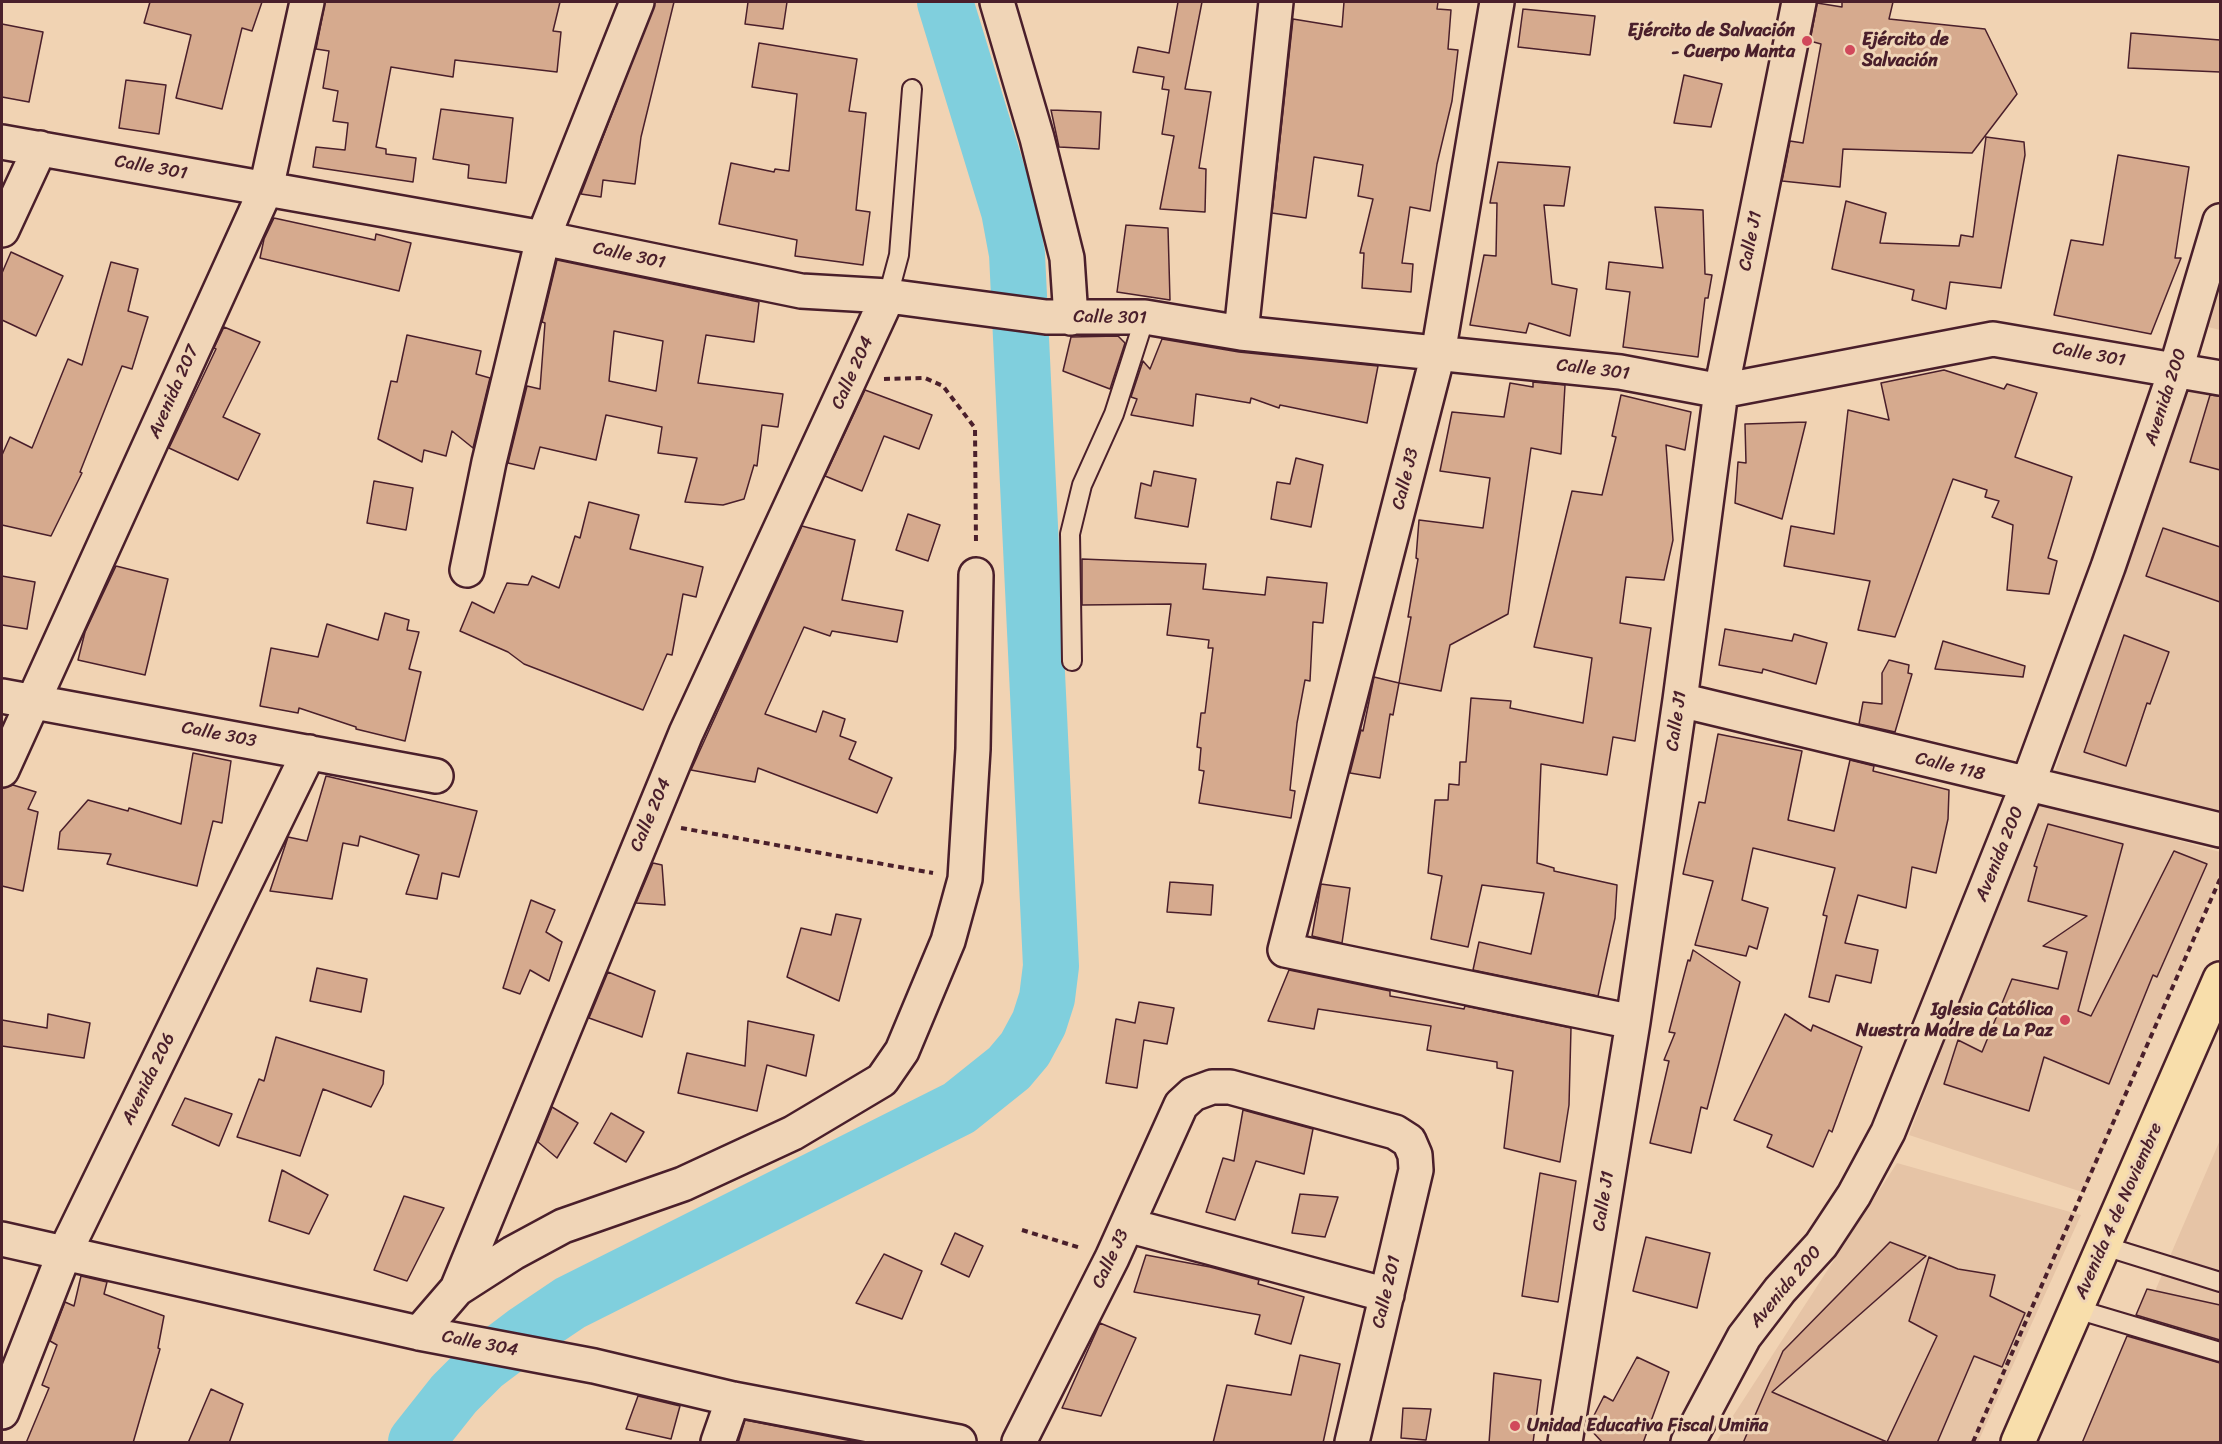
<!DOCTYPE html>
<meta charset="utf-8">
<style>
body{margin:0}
#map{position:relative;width:2222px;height:1444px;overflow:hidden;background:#f1d3b3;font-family:Sriracha,sans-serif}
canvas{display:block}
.frame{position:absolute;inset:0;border:3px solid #4a1f2b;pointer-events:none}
</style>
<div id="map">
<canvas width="2222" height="1444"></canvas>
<div class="frame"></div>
</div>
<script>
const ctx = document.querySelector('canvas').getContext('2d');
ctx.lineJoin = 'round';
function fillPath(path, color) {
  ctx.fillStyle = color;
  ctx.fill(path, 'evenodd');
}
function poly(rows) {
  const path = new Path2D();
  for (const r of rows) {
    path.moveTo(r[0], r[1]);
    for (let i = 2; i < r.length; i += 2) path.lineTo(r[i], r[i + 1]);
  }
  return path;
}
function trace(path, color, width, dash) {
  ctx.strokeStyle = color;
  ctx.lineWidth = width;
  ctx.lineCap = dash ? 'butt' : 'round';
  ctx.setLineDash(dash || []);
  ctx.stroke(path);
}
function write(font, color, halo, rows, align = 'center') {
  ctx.font = font + ' Sriracha,sans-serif';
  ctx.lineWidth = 6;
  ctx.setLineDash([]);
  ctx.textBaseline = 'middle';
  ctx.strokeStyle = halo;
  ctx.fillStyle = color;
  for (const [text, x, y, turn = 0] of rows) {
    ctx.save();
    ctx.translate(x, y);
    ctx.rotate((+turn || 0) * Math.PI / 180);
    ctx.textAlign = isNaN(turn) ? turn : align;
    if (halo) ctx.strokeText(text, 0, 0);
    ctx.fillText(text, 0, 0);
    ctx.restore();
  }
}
fillPath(poly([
 [2220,255,2220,330,2200,325],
 [2185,367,2220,376,2220,816,2054,774],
 [2037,801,2220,852,2220,873,2085,1193,1909,1135],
 [2220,1140,2220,1442,2090,1442],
 [1897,1163,2081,1215,1978,1442,1716,1442]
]), '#e6c4a6');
trace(poly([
 [416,1442,454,1394,483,1365,524,1334,570,1303,959,1108,1009,1068,1025,1049,1039,1023,1047,998,1051,966,1017,254,1009,211,945,2]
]), '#80cfdd', 56);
const building = poly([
 [150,2,262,2,252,31,242,28,222,109,176,98,191,35,144,23,150,2],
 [325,2,560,2,553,31,561,32,557,72,455,60,453,77,391,67,376,147,386,149,386,154,416,158,413,182,313,167,316,147,345,150,348,123,333,121,338,91,323,88,329,51,316,49,325,2],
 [655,2,674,2,641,137,635,184,603,180,601,197,581,194,655,2],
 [748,2,787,2,783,29,745,24,748,2],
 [1178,2,1202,2,1185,89,1211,92,1199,168,1206,169,1205,212,1160,209,1174,136,1162,134,1169,90,1162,89,1164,77,1133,72,1138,47,1169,53,1178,2],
 [1344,2,1438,2,1437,9,1451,10,1448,49,1458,50,1452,101,1437,164,1430,211,1410,207,1402,263,1413,264,1411,292,1362,288,1364,253,1360,253,1373,199,1358,196,1363,165,1314,157,1306,218,1272,213,1293,19,1342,27,1344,2],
 [1842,2,1893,2,1889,19,1985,29,2017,94,1972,153,1843,149,1840,187,1782,181,1790,141,1803,143,1821,44,1810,41,1817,3,1842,7,1842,2],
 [1523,9,1595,16,1590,55,1518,47,1523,9],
 [2,24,43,32,29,102,2,97,2,24],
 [2131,33,2220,40,2220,72,2128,68,2131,33],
 [759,43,857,59,849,111,866,113,856,210,870,212,863,265,795,256,797,240,719,224,731,163,774,172,775,169,789,171,797,94,752,87,759,43],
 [1684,75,1722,84,1711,127,1674,123,1684,75],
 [126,80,166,85,159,134,119,128,126,80],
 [441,109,513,118,506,183,468,178,469,165,433,159,441,109],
 [1051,110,1101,112,1099,149,1059,147,1051,110],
 [1986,137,2024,142,2025,155,2001,288,1950,282,1946,309,1912,300,1914,290,1832,269,1846,201,1886,213,1880,243,1959,246,1961,235,1973,237,1986,137],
 [2118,155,2189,167,2175,258,2181,258,2151,334,2054,315,2071,240,2103,245,2118,155],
 [1498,162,1570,167,1564,206,1544,205,1552,284,1577,289,1570,336,1529,323,1526,333,1470,325,1484,255,1496,256,1497,203,1490,203,1498,162],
 [1655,207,1703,210,1705,274,1712,275,1708,298,1705,298,1698,357,1623,347,1630,292,1606,289,1609,262,1663,268,1655,207],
 [274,218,375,240,376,234,411,243,399,291,260,258,264,239,274,218],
 [1126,225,1168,228,1170,300,1117,292,1126,225],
 [11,252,63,276,36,336,2,320,2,273,11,252],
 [557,260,759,302,754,342,706,335,698,383,783,394,778,427,762,425,757,466,754,465,744,499,723,505,685,502,697,458,658,453,662,427,606,415,596,460,540,447,534,469,508,463,527,386,540,389,545,323,542,322,557,260],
 [614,331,663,341,656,391,609,381,614,331],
 [111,262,138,269,128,311,148,317,132,369,122,366,80,472,82,473,51,536,2,525,2,455,10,437,32,448,68,359,82,365,111,262],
 [224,327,260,342,223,417,260,434,238,480,169,448,216,349,214,348,224,327],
 [407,335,481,351,476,374,490,378,473,448,452,431,446,456,424,450,422,462,378,439,391,381,397,382,407,335],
 [1118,336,1125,343,1110,389,1063,371,1071,337,1118,336],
 [1162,339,1239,352,1378,366,1367,423,1280,405,1279,408,1251,398,1250,403,1196,394,1193,426,1131,415,1137,399,1131,397,1143,361,1150,369,1162,339],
 [1944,370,2004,389,2007,384,2037,393,2015,457,2072,477,2048,558,2057,561,2049,594,2007,590,2013,525,1992,517,1999,501,1985,497,1987,490,1953,479,1895,637,1858,630,1870,581,1784,566,1791,526,1834,534,1848,410,1889,420,1881,383,1944,370],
 [1533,382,1565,385,1561,454,1531,448,1508,614,1450,645,1441,691,1399,683,1411,617,1408,617,1418,559,1416,558,1419,520,1483,528,1490,478,1440,471,1452,412,1504,417,1510,383,1533,387,1533,382],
 [865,390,932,415,919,449,884,436,862,491,825,476,865,390],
 [1621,395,1691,412,1685,450,1666,445,1673,540,1664,580,1626,577,1620,623,1651,628,1635,741,1613,737,1607,775,1541,764,1537,863,1554,868,1554,871,1617,885,1615,918,1598,996,1473,970,1479,942,1531,954,1544,893,1482,885,1468,947,1431,939,1442,876,1428,873,1435,800,1448,800,1449,784,1459,785,1460,762,1466,762,1471,698,1511,701,1510,708,1583,723,1592,658,1534,647,1572,491,1602,495,1616,437,1612,436,1621,395],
 [2210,395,2220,396,2220,470,2190,462,2210,395],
 [1806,422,1782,519,1735,503,1738,462,1746,463,1745,424,1806,422],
 [1296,458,1323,465,1311,527,1271,519,1277,482,1290,484,1296,458],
 [1154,471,1196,479,1188,527,1135,518,1141,483,1151,486,1154,471],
 [374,481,413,488,406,530,367,523,374,481],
 [589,502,639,515,630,549,703,567,696,597,683,594,672,655,667,654,643,710,524,664,508,652,460,631,472,602,494,613,507,583,528,585,532,576,559,588,575,536,580,538,589,502],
 [908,514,940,525,928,561,896,550,908,514],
 [802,526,855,540,842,600,903,611,897,642,832,631,830,636,804,627,765,714,816,732,823,711,845,719,840,736,856,742,849,759,892,778,877,813,758,768,755,782,691,770,802,526],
 [2163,528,2220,547,2220,602,2146,576,2163,528],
 [1082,559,1206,564,1203,589,1265,595,1267,577,1327,583,1323,623,1313,622,1310,681,1305,680,1297,723,1290,790,1295,791,1291,818,1199,803,1204,771,1199,770,1201,748,1197,747,1201,713,1205,713,1213,648,1208,648,1209,640,1167,635,1171,604,1082,605,1082,559],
 [116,566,168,579,145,675,78,660,85,632,116,566],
 [2,576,35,582,27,629,2,625,2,576],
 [385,613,409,620,407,630,419,632,409,669,421,672,405,741,356,729,356,727,299,708,298,713,260,706,271,648,318,657,327,624,378,640,385,613],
 [1725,629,1792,641,1794,634,1827,643,1816,684,1763,669,1762,673,1719,665,1725,629],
 [2124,635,2169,652,2150,704,2147,703,2126,766,2084,752,2124,635],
 [1943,641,2025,666,2023,677,1935,669,1943,641],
 [1889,660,1909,665,1908,673,1912,674,1895,732,1859,724,1863,702,1882,704,1882,673,1889,660],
 [1374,677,1399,683,1393,715,1390,714,1380,778,1350,773,1361,730,1363,731,1374,677],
 [1718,734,1802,751,1788,820,1834,831,1850,760,1874,766,1873,771,1949,790,1948,819,1936,873,1912,867,1906,908,1858,895,1845,943,1878,950,1871,983,1836,975,1829,1002,1809,997,1827,916,1823,915,1835,868,1753,848,1742,900,1768,908,1757,949,1749,946,1746,956,1695,945,1713,881,1683,874,1699,802,1705,803,1718,734],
 [193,753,231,761,222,823,213,821,197,886,107,864,111,854,58,849,60,832,88,800,128,811,129,808,181,824,193,753],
 [326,776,477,811,459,877,442,873,437,899,406,894,419,855,360,836,358,846,343,843,332,899,270,891,288,837,307,841,326,776],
 [13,785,36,792,28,809,38,812,23,891,2,886,2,788,13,785],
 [2048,824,2123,844,2078,1011,2091,1016,2174,851,2207,864,2157,977,2153,975,2109,1084,2044,1057,2029,1111,1944,1084,1958,1040,1982,1052,2012,979,2058,989,2067,952,2043,946,2087,916,2028,901,2037,867,2034,866,2048,824],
 [653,863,662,865,665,905,636,903,653,863],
 [1170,882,1213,885,1211,915,1167,912,1170,882],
 [1321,884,1350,888,1342,943,1312,936,1321,884],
 [531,900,555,910,546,932,562,942,549,981,530,970,520,994,503,988,531,900],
 [836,914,861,919,839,1001,787,977,801,928,831,935,836,914],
 [1693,950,1740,982,1707,1109,1701,1107,1691,1153,1650,1143,1669,1061,1664,1060,1675,1033,1669,1032,1688,960,1690,961,1693,950],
 [317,968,367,979,361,1012,310,1001,317,968],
 [1289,970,1390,991,1390,996,1464,1009,1465,1006,1571,1028,1569,1105,1560,1162,1504,1148,1513,1071,1497,1068,1497,1062,1427,1050,1431,1026,1318,1009,1314,1029,1268,1021,1289,970],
 [608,972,655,991,642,1037,589,1018,608,972],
 [1139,1002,1174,1008,1167,1044,1144,1040,1137,1088,1106,1083,1116,1019,1135,1023,1139,1002],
 [48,1014,90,1023,84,1058,2,1046,2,1020,47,1028,48,1014],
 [1785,1014,1811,1031,1813,1025,1862,1047,1832,1132,1829,1130,1813,1167,1767,1147,1772,1135,1734,1120,1785,1014],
 [748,1021,814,1035,806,1076,767,1065,757,1111,678,1093,687,1053,745,1066,748,1021],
 [276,1037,384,1071,383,1084,371,1107,323,1089,300,1156,237,1137,259,1079,264,1081,276,1037],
 [185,1098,232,1114,219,1146,172,1125,185,1098],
 [552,1107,578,1123,557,1158,538,1142,552,1107],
 [1243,1110,1313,1129,1304,1174,1256,1161,1235,1220,1206,1212,1223,1158,1234,1161,1243,1110],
 [611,1113,644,1132,626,1162,594,1143,611,1113],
 [282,1170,328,1195,309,1234,269,1221,282,1170],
 [1540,1173,1576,1181,1558,1302,1522,1296,1540,1173],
 [1300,1194,1338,1197,1325,1237,1292,1233,1300,1194],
 [404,1196,444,1208,407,1281,374,1270,404,1196],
 [955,1233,983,1246,969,1277,941,1264,955,1233],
 [1646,1237,1710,1253,1697,1308,1633,1291,1646,1237],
 [1890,1242,1926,1256,1772,1392,1887,1442,1937,1336,1909,1321,1929,1257,1958,1269,1995,1275,1990,1296,2025,1313,2002,1367,1974,1356,1937,1443,1743,1443,1783,1351,1890,1242],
 [884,1254,922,1271,902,1319,856,1303,884,1254],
 [1146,1255,1210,1267,1259,1280,1258,1284,1304,1297,1291,1344,1255,1334,1260,1315,1134,1292,1146,1255],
 [81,1276,107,1282,104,1294,164,1316,158,1348,160,1349,133,1443,26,1443,49,1388,42,1385,57,1345,50,1341,65,1302,74,1306,81,1276],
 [2147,1289,2220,1305,2220,1340,2136,1315,2147,1289],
 [1100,1323,1136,1338,1101,1416,1062,1408,1100,1323],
 [2127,1336,2220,1363,2220,1443,2082,1443,2127,1336],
 [1300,1355,1340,1364,1323,1443,1213,1443,1227,1385,1291,1395,1300,1355],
 [1637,1357,1669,1372,1643,1443,1603,1443,1588,1427,1604,1396,1613,1401,1637,1357],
 [1494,1373,1541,1380,1533,1443,1489,1443,1494,1373],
 [211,1389,243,1404,229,1443,188,1443,211,1389],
 [638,1396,680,1406,671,1439,626,1429,638,1396],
 [1403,1408,1431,1409,1426,1440,1401,1438,1403,1408],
 [745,1420,857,1442,857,1443,738,1443,745,1420]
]);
fillPath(building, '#d6aa8e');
trace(building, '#4a1f2b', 1.5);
const lane = poly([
 [888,296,899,255,912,89],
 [1072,661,1070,534,1082,485,1114,414,1145,317],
 [2104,1246,2220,1282],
 [2076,1309,2220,1352]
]);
const street = poly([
 [997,2,1037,138,1067,258,1071,318],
 [1497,2,1438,354,1285,950,1633,1022],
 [2,142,543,238,801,291,888,296,1046,317,1145,317,1241,333,1620,372,1721,391,1993,339,2220,378],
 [2,230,40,148],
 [1241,333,1276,2],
 [467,570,489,462,543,238,637,2],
 [2,696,436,776],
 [1680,700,2220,830],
 [2,770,266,189,307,2],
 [1127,1225,1387,1295],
 [2,1239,419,1333,594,1366,733,1399,959,1442],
 [457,1289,513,1253,563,1226,683,1184,793,1133,882,1080,902,1051,948,941,965,879,973,749,976,575],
 [419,1333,457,1289,686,733,888,296],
 [2,1412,64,1254,309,752],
 [718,1442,733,1399],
 [1019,1442,1112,1258,1181,1105,1193,1094,1212,1087,1230,1087,1395,1132,1409,1141,1415,1155,1416,1170,1352,1442],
 [1565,1442,1633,1022,1680,700,1721,391,1799,2],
 [1688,1442,1744,1337,1780,1290,1821,1245,1854,1195,1888,1132,2027,786,2108,567,2176,369,2220,221]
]);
const primary = poly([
 [2018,1442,2220,979]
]);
trace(lane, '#4a1f2b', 22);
trace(street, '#4a1f2b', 38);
trace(primary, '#4a1f2b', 38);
trace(poly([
 [884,379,925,378,943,386,975,428,976,544],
 [681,828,933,873],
 [1022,1230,1081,1248],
 [1973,1442,2220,879]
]), '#4a1f2b', 4, [6, 4.5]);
trace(lane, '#f0d5b7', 18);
trace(street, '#f0d5b7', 33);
trace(primary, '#f8deab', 33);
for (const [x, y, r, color] of [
 [1807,41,6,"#d1495b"],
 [1850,50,6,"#d1495b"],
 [2065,1020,6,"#d1495b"],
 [1515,1426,6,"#d1495b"]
]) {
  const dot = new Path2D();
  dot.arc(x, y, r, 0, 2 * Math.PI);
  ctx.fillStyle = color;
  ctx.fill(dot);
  trace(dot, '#f0d5b7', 2);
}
write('bold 18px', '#4a1f2b', '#f0d5b7', [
 ["Ejército de Salvación",1795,31],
 ["- Cuerpo Manta",1795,52],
 ["Ejército de",1862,40,"left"],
 ["Salvación",1862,61,"left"],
 ["Iglesia Católica",2053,1010],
 ["Nuestra Madre de La Paz",2053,1031],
 ["Unidad Educativa Fiscal Umiña",1527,1426,"left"]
], 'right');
write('18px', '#4a1f2b', '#f0d5b7', [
 ["Calle 301",151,168,10],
 ["Calle J1",1751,241,-79],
 ["Calle 301",629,256,12],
 ["Calle 301",1110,318,1],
 ["Calle 301",2089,355,10],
 ["Calle 301",1593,370,7],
 ["Calle 204",853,373,-66],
 ["Avenida 207",174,392,-66],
 ["Avenida 200",2166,397,-72],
 ["Calle J3",1406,479,-76],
 ["Calle J1",1677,721,-82],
 ["Calle 303",219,735,11],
 ["Calle 118",1950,767,14],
 ["Calle 204",651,815,-67],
 ["Avenida 200",2000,854,-68],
 ["Avenida 206",149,1079,-64],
 ["Calle J1",1604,1201,-81],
 ["Avenida 4 de Noviembre",2119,1211,-66],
 ["Calle J3",1111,1259,-65],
 ["Avenida 200",1786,1287,-50],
 ["Calle 201",1387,1292,-77],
 ["Calle 304",480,1344,11]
]);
</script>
